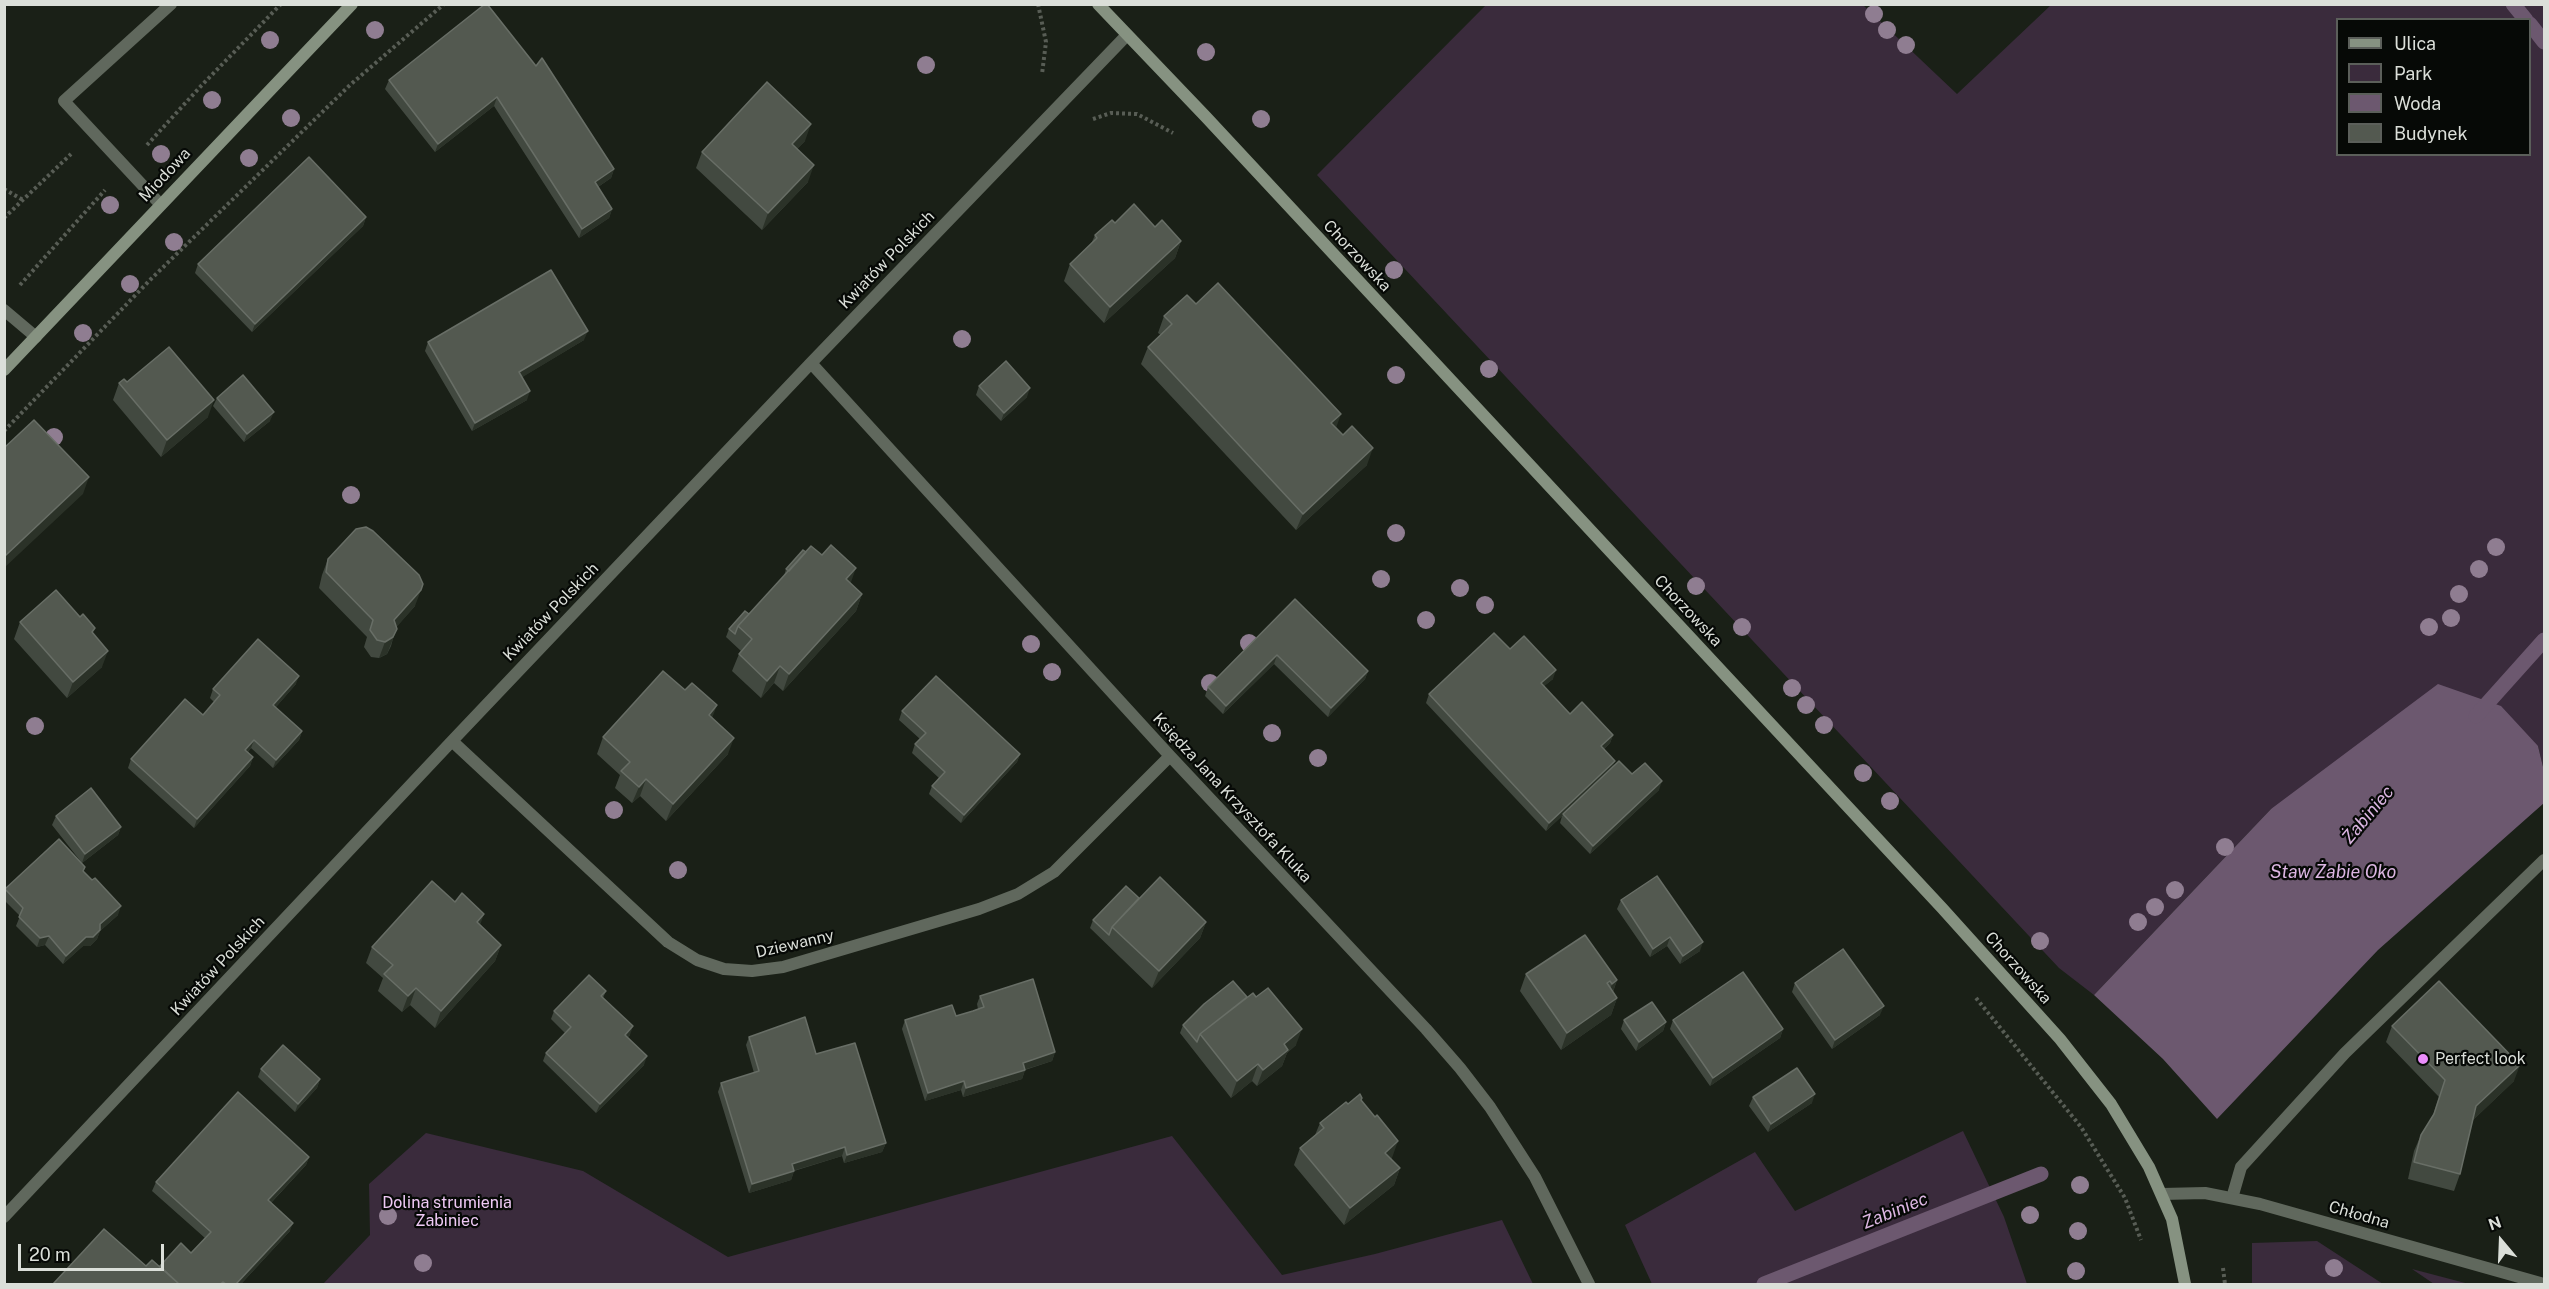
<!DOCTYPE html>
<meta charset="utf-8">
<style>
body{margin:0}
#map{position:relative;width:2549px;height:1289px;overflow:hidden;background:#1a2017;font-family:"Public Sans",sans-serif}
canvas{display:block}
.frame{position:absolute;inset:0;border:6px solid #dbdfd9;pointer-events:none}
.legend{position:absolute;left:2336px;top:18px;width:195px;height:138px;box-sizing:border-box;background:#060906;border:2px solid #5b5f5a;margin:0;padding:8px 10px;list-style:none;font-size:18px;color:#dbdfd9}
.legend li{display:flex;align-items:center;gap:12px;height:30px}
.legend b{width:30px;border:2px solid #5b5f5a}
.north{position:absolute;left:2471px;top:1211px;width:60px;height:60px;-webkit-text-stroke:4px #060906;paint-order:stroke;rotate:341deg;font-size:16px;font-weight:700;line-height:24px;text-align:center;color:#dbdfd9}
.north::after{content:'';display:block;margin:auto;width:21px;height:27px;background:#dbdfd9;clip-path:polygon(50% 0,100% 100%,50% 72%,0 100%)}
.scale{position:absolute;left:18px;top:1244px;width:146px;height:27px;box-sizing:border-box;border:3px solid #dbdfd9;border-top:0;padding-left:8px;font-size:18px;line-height:21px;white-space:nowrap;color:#dbdfd9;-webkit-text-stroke:4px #060906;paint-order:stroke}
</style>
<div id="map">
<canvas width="2549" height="1289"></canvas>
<div class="frame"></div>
<ul class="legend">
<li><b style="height:8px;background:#869281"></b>Ulica</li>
<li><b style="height:16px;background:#3a2b3c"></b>Park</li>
<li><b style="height:16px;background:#6c586f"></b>Woda</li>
<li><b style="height:16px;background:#535950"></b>Budynek</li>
</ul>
<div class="north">N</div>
<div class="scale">20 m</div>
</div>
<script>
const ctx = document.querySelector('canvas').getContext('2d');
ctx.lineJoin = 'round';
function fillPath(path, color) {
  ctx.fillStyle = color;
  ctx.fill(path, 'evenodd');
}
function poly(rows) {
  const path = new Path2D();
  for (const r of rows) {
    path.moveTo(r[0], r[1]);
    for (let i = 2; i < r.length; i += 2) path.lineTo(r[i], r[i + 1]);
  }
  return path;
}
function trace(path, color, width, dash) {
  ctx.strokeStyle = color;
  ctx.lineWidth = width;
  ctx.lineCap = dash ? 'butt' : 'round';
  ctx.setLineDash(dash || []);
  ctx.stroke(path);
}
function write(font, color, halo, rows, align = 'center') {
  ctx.font = font + ' "Public Sans",sans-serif';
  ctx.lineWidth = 4.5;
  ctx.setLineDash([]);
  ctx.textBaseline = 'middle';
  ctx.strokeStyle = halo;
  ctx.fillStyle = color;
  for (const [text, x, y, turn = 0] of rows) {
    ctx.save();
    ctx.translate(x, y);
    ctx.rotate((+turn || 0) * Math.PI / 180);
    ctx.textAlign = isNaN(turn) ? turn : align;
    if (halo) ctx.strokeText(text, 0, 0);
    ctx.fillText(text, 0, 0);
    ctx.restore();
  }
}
fillPath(poly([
 [1486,5,1863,5,1957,94,2051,5,2544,5,2544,771,2538,746,2271,809,2094,995,2059,968,1317,175],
 [2338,20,2530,20,2530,154,2338,154],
 [1963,1131,2004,1217,2027,1284,1652,1284,1625,1225,1755,1152,1795,1211],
 [426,1133,583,1171,728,1257,1172,1136,1282,1275,1375,1254,1502,1220,1533,1284,323,1284,370,1235,369,1184],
 [2317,1241,2383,1284,2252,1284,2252,1243],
 [2412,1269,2469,1284,2434,1284]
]), '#3a2b3c');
fillPath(poly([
 [2438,684,2501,706,2538,746,2544,771,2544,803,2378,950,2217,1119,2163,1059,2094,995,2271,809]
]), '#6c586f');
trace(poly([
 [2513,4,2526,20],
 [2530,24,2544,42],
 [2476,716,2544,640],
 [1764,1284,2041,1174]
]), '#6c586f', 15);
trace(poly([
 [1038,4,1046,42,1042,74],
 [1093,119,1111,113,1137,114,1173,133],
 [147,145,201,86,281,4],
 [4,189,23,200],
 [4,218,71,154],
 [20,285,105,190],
 [4,431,151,279,350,85,444,4],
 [1976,998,2081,1127,2125,1198,2141,1240],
 [2223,1268,2225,1284]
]), '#585d55', 4, [3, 3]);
trace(poly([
 [160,204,64,101,171,4],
 [4,310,36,337],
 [2232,1198,2241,1167,2345,1053,2544,860]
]), '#60685d', 12);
trace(poly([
 [811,363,1170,756,1426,1029,1460,1068,1490,1107,1535,1177,1589,1284],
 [452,741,668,942,697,960,724,969,752,971,783,967,979,909,1018,894,1054,872,1170,756],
 [2162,1194,2205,1193,2260,1204,2544,1284],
 [4,1217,452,741,811,363,1127,35]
]), '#60685d', 12);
trace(poly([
 [1098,4,1206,117,1942,908,2060,1039,2111,1104,2149,1167,2172,1219,2185,1284],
 [4,370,352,4]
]), '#869281', 12);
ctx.fillStyle = '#8f7d91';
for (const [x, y] of [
 [1874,14],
 [375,30],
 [1887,30],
 [270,40],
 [1906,45],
 [1206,52],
 [926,65],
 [212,100],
 [291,118],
 [1261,119],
 [161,154],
 [249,158],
 [110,205],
 [174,242],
 [1394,270],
 [130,284],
 [83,333],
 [962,339],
 [1489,369],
 [1396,375],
 [54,437],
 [351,495],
 [1396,533],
 [2496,547],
 [2479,569],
 [1381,579],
 [1696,586],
 [1460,588],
 [2459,594],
 [1485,605],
 [2451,618],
 [1426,620],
 [1742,627],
 [2429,627],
 [1249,643],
 [1031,644],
 [1052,672],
 [1210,683],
 [1792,688],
 [1806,705],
 [1824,725],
 [35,726],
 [1272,733],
 [1318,758],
 [1863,773],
 [1890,801],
 [614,810],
 [2225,847],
 [678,870],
 [2175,890],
 [2155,907],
 [2138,922],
 [2040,941],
 [2080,1185],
 [2030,1215],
 [388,1216],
 [2078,1231],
 [423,1263],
 [2334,1268],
 [2076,1271]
]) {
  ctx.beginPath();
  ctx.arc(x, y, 9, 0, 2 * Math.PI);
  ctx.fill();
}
fillPath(poly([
 [485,4,614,169,611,178,598,187,612,209,609,218,579,238,494,106,435,152,385,89,389,80],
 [805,141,797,149,808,182,762,230,696,168,702,152],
 [366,217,363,226,252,332,195,273,198,264],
 [1115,223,1155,227,1181,241,1175,258,1104,323,1064,281,1070,264,1091,244,1095,235],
 [1196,304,1336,427,1367,465,1296,530,1141,364,1148,347,1161,335,1158,333,1164,316],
 [584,340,522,377,527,400,472,431,425,351,428,342],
 [127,382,208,417,161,457,113,400,119,383],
 [979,386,1027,397,1001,421,976,395],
 [217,398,270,421,244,442,213,406],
 [328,559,415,606,396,627,391,646,387,654,379,658,371,657,364,647,367,637,319,588,322,575],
 [786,569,850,583,862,594,856,611,783,691,774,683,761,698,732,671,739,654,741,651,726,637,729,629,749,614,784,576],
 [1295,599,1368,671,1365,679,1328,717,1274,664,1223,714,1205,696,1208,687],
 [20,622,102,667,67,698,14,639],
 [1510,649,1553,679,1544,686,1570,714,1613,735,1610,743,1604,749,1613,767,1632,774,1659,790,1590,854,1560,823,1562,816,1546,831,1426,703,1429,694],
 [296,684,275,708,302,731,299,740,273,768,251,748,248,752,253,757,250,766,194,828,128,768,131,759,203,715,214,702,210,698,213,689],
 [902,711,1020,754,1017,762,961,823,929,794,932,786,939,778,912,753,915,744,920,739,899,720],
 [712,718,728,754,666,821,640,796,632,803,615,788,620,775,597,754,603,737],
 [56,816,121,827,118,835,82,863,52,825],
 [84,872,118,915,100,931,97,939,90,946,83,946,63,964,45,945,37,947,16,926,20,916,4,900,4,891,5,889],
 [1139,898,1206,922,1200,938,1152,988,1090,928,1093,920],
 [1621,900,1700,951,1680,964,1667,946,1650,957,1617,909],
 [480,925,501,945,495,961,435,1028,410,1005,402,1012,378,991,383,978,366,963,372,947],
 [1526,974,1617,980,1613,992,1617,998,1611,1015,1561,1050,1520,991],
 [1795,983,1880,1015,1832,1049,1792,992],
 [606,991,603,998,630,1035,627,1038,644,1065,596,1113,543,1061,546,1053,565,1033,551,1019,554,1011],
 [980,996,1055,1052,1052,1061,1025,1070,1022,1079,963,1097,961,1090,925,1101,902,1029,905,1020,956,1016,978,1009,977,1004],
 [1247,997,1296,1045,1287,1053,1282,1066,1257,1086,1252,1081,1231,1098,1180,1033,1183,1025],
 [1624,1020,1666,1022,1663,1031,1636,1051,1621,1029],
 [1673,1020,1783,1029,1780,1038,1710,1086,1670,1029],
 [2392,1026,2514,1081,2473,1120,2460,1174,2454,1191,2408,1179,2414,1151,2421,1135,2433,1115,2439,1097,2386,1042],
 [749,1037,816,1054,886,1143,882,1152,844,1163,842,1156,794,1171,791,1180,749,1193,718,1092,721,1083,754,1073,746,1045],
 [261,1069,320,1079,317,1088,295,1112,258,1077],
 [1753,1097,1812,1103,1768,1132,1749,1106],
 [1361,1101,1392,1158,1391,1159,1400,1168,1394,1185,1344,1225,1294,1165,1300,1148,1315,1135,1320,1123,1348,1104],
 [309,1157,306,1165,271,1203,290,1231,241,1284,53,1284,146,1266,160,1266,191,1253,205,1238,152,1191,156,1182]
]), '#424940');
fillPath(poly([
 [497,97,494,106,435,152,438,144],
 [811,124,805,141,786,161,792,144],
 [814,165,808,182,762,230,768,213],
 [614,169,611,178,592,191,595,182],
 [612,209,609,218,579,238,582,229],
 [366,217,363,226,252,332,255,324],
 [1181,241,1175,258,1104,323,1110,307],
 [588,331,584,340,516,381,519,372],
 [1030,388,1027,397,1001,421,1004,413],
 [530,391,527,400,472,431,475,423],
 [214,400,208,417,161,457,167,440],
 [274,412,270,421,244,442,247,434],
 [1341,414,1335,431,1331,423],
 [1373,448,1367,465,1296,530,1303,514],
 [89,477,83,494,4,568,4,559,5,556],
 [856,568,850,585,846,579],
 [421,590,415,606,388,637,394,620],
 [862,594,856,611,783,691,789,674],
 [397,629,387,654,379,658,385,642],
 [108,651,102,667,67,698,73,682],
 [1277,655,1274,664,1223,714,1226,706],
 [780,666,774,683,761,698,767,681],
 [1556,670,1553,679,1538,691,1541,683],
 [1368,671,1365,679,1328,717,1331,708],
 [299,676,296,684,270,714,273,705],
 [717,705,711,721,709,715],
 [302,731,299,740,273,768,276,760],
 [1613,735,1610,743,1598,754,1601,746],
 [734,738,728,754,666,821,673,804],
 [254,740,251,748,242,758,245,750],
 [1020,754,1017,762,961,823,964,815],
 [253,757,250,766,194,828,197,819],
 [1615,761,1612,769,1546,831,1549,823],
 [646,779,640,796,632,803,639,787],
 [1662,781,1659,790,1590,854,1593,846],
 [121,827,118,835,82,863,85,854],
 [121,906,118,915,100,931,97,939,90,946,83,946,63,964,66,956],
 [484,914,478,931,477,922],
 [1206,922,1200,938,1152,988,1159,971],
 [49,936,45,945,37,947,40,938],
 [1670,937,1667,946,1650,957,1653,949],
 [1703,942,1700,951,1680,964,1683,956],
 [501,945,495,961,435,1028,441,1011],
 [1617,980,1611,997,1606,1001,1612,984],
 [416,988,410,1005,402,1012,408,996],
 [1617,998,1611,1015,1561,1050,1567,1033],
 [1884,1006,1880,1015,1832,1049,1835,1040],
 [1666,1022,1663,1031,1636,1051,1639,1042],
 [633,1026,630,1035,621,1044,625,1035],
 [1302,1029,1296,1045,1287,1053,1282,1066,1257,1086,1263,1070,1284,1044],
 [1783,1029,1780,1038,1710,1086,1713,1078],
 [1055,1052,1052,1061,1020,1071,1023,1063],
 [647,1056,644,1065,596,1113,600,1104],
 [1258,1064,1252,1081,1231,1098,1237,1081],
 [2520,1065,2514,1081,2470,1123,2476,1106],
 [1025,1070,1022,1079,963,1097,966,1088],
 [320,1079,317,1088,295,1112,298,1104],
 [964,1081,961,1090,925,1101,928,1093],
 [1815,1094,1812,1103,1768,1132,1771,1124],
 [1398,1141,1392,1158,1379,1170,1385,1153],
 [886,1143,882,1152,844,1163,847,1155],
 [845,1147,842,1156,789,1172,792,1164],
 [309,1157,306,1165,265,1209,268,1200],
 [1400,1168,1394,1185,1344,1225,1350,1208],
 [794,1171,791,1180,749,1193,752,1184],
 [293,1223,290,1231,241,1284,236,1284]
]), '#2b3228');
const building = poly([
 [485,4,487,4,536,66,542,58,614,169,595,182,612,209,582,229,497,97,438,144,389,80,485,4],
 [767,82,811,124,792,144,814,165,768,213,702,152,767,82],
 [309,157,366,217,255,324,198,264,309,157],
 [1134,204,1155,227,1162,220,1181,241,1110,307,1070,264,1097,238,1095,235,1112,220,1115,223,1134,204],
 [551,270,588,331,519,372,530,391,475,423,428,342,551,270],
 [1218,283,1341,414,1331,423,1343,435,1352,426,1373,448,1303,514,1148,347,1172,324,1164,316,1187,295,1196,304,1218,283],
 [169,347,214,400,167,440,119,383,124,379,127,382,169,347],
 [1006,361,1030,388,1004,413,979,386,1006,361],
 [243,375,274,412,247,434,217,398,243,375],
 [34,420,89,477,5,556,4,555,4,448,34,420],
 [366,527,373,531,419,575,423,584,421,590,394,620,397,629,393,637,385,642,377,640,370,630,373,620,326,572,328,559,356,529,366,527],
 [831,545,856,568,846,579,862,594,789,674,780,666,767,681,739,654,752,639,738,626,811,546,822,555,831,545],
 [803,550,806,552,789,571,786,569,803,550],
 [56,590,80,617,83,614,95,628,92,632,108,651,73,682,20,622,56,590],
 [1295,599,1368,671,1331,708,1277,655,1226,706,1208,687,1295,599],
 [745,611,749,614,738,626,735,634,729,629,745,611],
 [1494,633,1510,649,1524,636,1556,670,1541,683,1570,714,1582,702,1613,735,1601,746,1615,761,1549,823,1429,694,1494,633],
 [258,639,299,676,273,705,302,731,276,760,254,740,245,750,253,757,197,819,131,759,185,699,203,715,220,695,213,689,258,639],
 [663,671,685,690,692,683,717,705,709,715,734,738,673,804,646,779,639,787,621,771,630,762,603,737,663,671],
 [936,676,1020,754,964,815,932,786,945,772,915,744,926,733,902,711,936,676],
 [1619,761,1632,774,1645,763,1662,781,1593,846,1563,814,1619,761],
 [91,788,121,827,85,854,56,816,91,788],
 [59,839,85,867,83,871,92,880,95,878,121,906,100,924,100,930,93,937,86,937,66,956,49,936,40,938,19,917,23,908,5,889,59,839],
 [1657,876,1703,942,1683,956,1670,937,1653,949,1621,900,1657,876],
 [1160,877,1206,922,1159,971,1112,927,1160,877],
 [432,881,455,902,462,893,484,914,477,922,501,945,441,1011,416,988,408,996,384,974,393,965,372,947,432,881],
 [1126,886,1139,898,1112,927,1109,935,1093,920,1126,886],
 [1585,935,1617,980,1612,984,1610,981,1607,983,1617,998,1567,1033,1526,974,1585,935],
 [1843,949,1884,1006,1835,1040,1795,983,1843,949],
 [1743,972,1783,1029,1713,1078,1673,1020,1743,972],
 [589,975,606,991,601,996,633,1026,625,1035,647,1056,600,1104,546,1053,571,1027,554,1011,589,975],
 [1033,979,1055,1052,1023,1063,1025,1070,966,1088,964,1081,928,1093,905,1020,952,1005,956,1016,973,1011,984,1007,980,996,1033,979],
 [1233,981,1247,997,1200,1034,1197,1042,1183,1025,1204,1004,1233,981],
 [2439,981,2520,1065,2476,1106,2460,1174,2414,1162,2421,1135,2434,1114,2445,1080,2392,1026,2439,981],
 [1268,988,1302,1029,1284,1044,1288,1050,1263,1070,1258,1064,1237,1081,1200,1034,1253,993,1256,997,1268,988],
 [1652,1002,1666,1022,1639,1042,1624,1020,1652,1002],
 [805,1017,816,1054,855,1043,886,1143,847,1155,845,1147,792,1164,794,1171,752,1184,721,1083,759,1071,749,1037,805,1017],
 [283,1045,320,1079,298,1104,261,1069,283,1045],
 [1797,1068,1815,1094,1771,1124,1753,1097,1797,1068],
 [238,1092,309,1157,268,1200,293,1223,236,1284,226,1284,223,1282,220,1284,179,1284,160,1266,181,1243,191,1253,211,1232,156,1182,238,1092],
 [1360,1094,1362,1098,1361,1100,1375,1117,1377,1115,1398,1141,1385,1153,1400,1168,1350,1208,1300,1148,1324,1128,1320,1123,1346,1102,1348,1104,1360,1094],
 [104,1229,146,1266,152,1260,179,1284,53,1284,104,1229]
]);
fillPath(building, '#535950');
trace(building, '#686e66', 1.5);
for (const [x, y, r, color] of [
 [2423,1059,6,"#eb8dfb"]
]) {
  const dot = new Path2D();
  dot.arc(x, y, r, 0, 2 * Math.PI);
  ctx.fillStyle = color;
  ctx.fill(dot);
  trace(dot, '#060906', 2);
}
write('16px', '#dbdfd9', '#060906', [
 ["Miodowa",165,175,-47],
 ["Chorzowska",1357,256,47],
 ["Kwiatów Polskich",887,260,-46],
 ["Chorzowska",1688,611,47],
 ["Kwiatów Polskich",551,612,-46],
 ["Księdza Jana Krzysztofa Kluka",1232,798,47],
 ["Dziewanny",795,944,-13],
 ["Kwiatów Polskich",218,966,-47],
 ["Chorzowska",2018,968,48],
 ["Chłodna",2359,1215,16]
]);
write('16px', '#dbdfd9', '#060906', [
 ["Perfect look",2435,1059]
], 'left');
write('16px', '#efc9f5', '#060906', [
 ["Dolina strumienia",447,1203],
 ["Żabiniec",447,1221]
]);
write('italic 18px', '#dbb5e1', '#060906', [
 ["Żabiniec",2368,815,-50],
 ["Staw Żabie Oko",2333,872],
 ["Żabiniec",1895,1211,-22]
]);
</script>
